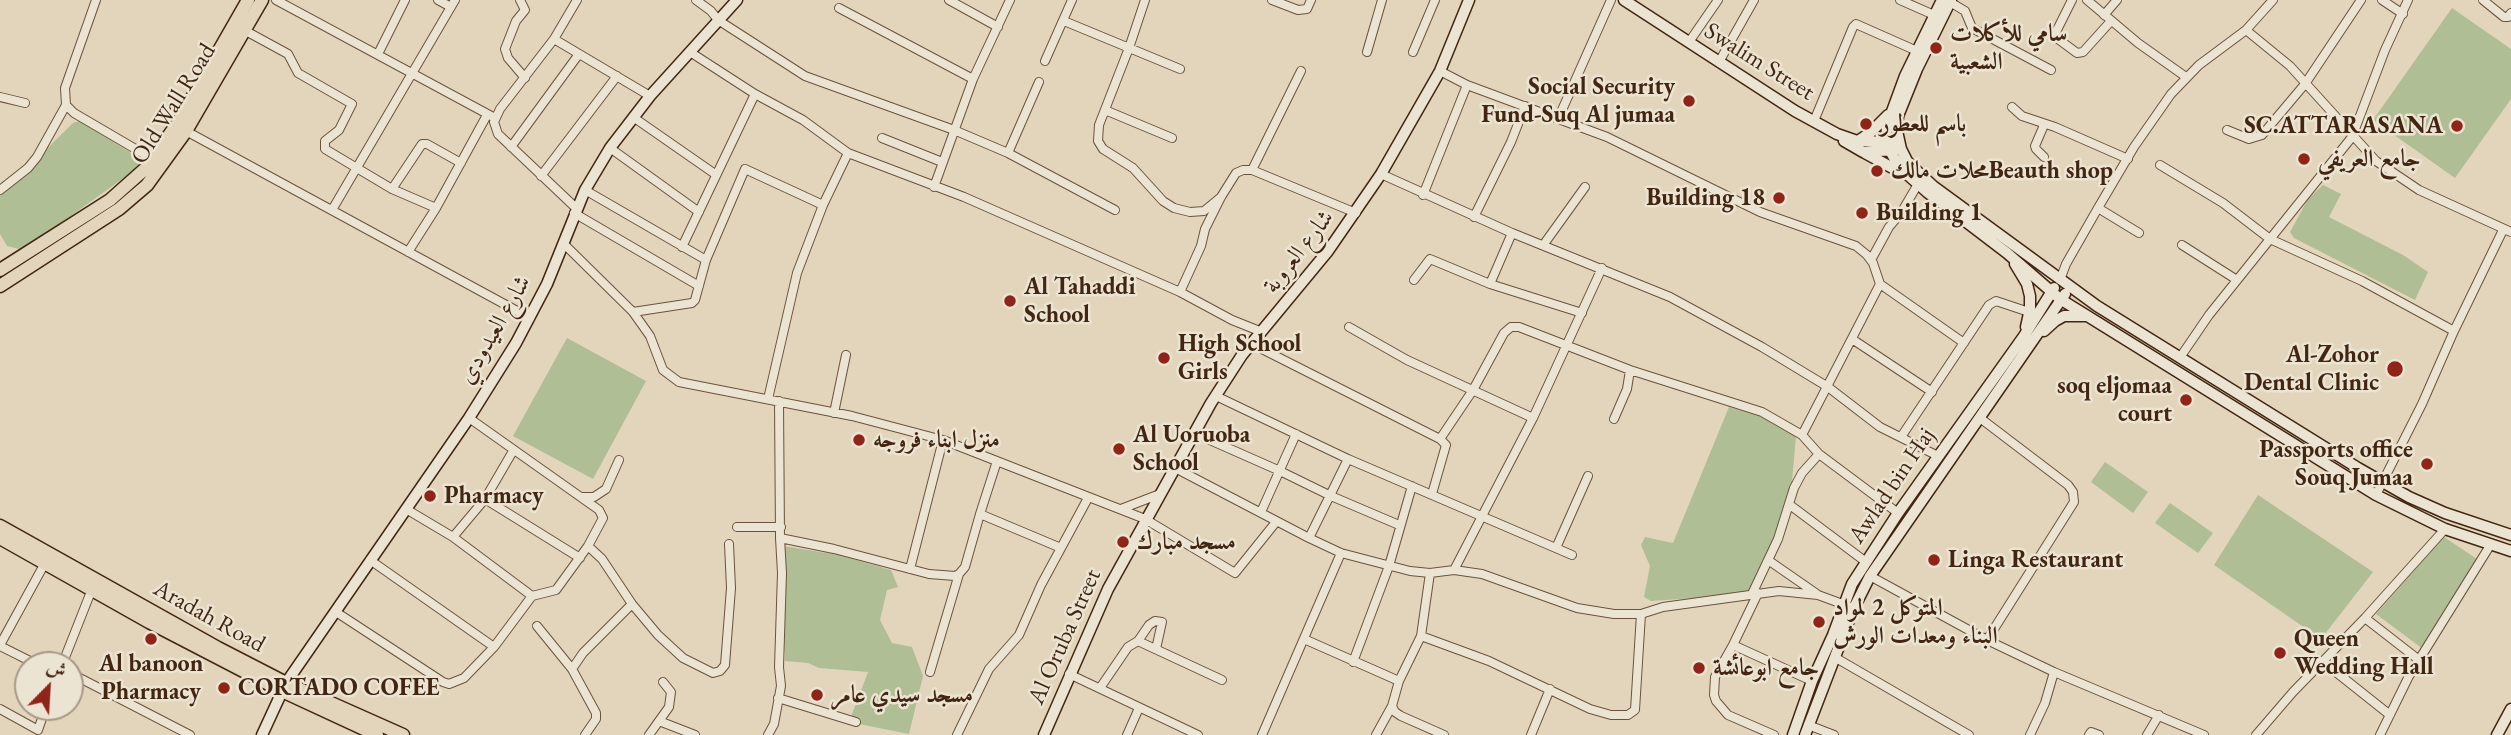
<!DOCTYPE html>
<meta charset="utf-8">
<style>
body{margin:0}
#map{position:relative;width:2511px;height:735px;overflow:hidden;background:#e2d5bc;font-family:"EB Garamond",Amiri,serif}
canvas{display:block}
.north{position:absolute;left:14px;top:651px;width:70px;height:70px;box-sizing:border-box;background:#ece4d3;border:2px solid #a89886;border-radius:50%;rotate:24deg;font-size:19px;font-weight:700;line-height:28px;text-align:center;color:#432612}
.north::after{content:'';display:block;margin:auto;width:24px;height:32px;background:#8f2418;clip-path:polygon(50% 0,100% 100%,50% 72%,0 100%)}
</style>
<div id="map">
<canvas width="2511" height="735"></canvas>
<div class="north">ش</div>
</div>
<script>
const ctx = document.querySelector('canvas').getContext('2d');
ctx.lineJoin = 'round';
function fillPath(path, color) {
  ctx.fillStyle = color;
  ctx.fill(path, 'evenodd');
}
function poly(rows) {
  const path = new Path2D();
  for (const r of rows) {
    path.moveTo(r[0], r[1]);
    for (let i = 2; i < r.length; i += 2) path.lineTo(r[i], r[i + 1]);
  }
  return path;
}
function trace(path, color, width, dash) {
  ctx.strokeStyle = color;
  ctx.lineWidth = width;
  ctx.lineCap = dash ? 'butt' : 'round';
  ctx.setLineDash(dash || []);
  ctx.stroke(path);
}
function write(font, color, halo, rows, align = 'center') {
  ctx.font = font + ' "EB Garamond",Amiri,serif';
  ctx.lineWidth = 5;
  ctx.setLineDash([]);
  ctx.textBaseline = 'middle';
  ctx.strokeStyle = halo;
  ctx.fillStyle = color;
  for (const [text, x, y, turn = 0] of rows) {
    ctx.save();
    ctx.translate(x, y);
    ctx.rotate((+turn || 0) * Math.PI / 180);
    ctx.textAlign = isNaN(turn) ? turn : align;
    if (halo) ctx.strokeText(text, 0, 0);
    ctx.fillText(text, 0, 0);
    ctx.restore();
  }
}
fillPath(poly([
 [2452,8,2511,49,2511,99,2455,178,2373,120],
 [79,121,146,162,23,250,7,246,0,234,0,195,73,123],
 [2323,185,2341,194,2329,217,2403,255,2428,272,2415,300,2294,238,2290,232,2295,223,2308,199],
 [567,338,646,381,593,479,513,436],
 [1729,407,1765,418,1796,436,1790,505,1752,594,1651,601,1644,597,1650,566,1641,545,1645,537,1673,543],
 [2105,462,2148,492,2133,513,2091,482],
 [2258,495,2373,572,2321,639,2214,565],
 [2170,503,2213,533,2198,553,2155,523],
 [2444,537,2477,559,2423,649,2376,614],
 [783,546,839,555,891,570,898,587,887,590,880,620,892,643,912,647,923,676,909,734,849,722,868,672,819,668,808,663,785,661]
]), '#afbe94');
const street = poly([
 [96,0,65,88,66,105,74,113,156,161],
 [276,0,495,118],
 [438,0,451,7],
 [520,0,525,10,516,21,505,49,508,58,525,78],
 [696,0,711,11,718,20,805,76,954,130,1008,153,1115,210],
 [949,0,998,27],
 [1145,0,1129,48,1099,125,1098,141,1103,149,1133,168,1163,201,1174,208,1190,212,1204,211,1221,197],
 [1272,0,1298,10,1307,9,1311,0],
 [1900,0,1934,15],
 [2072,0,2054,36,2077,53,2083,52,2111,21],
 [2087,0,2138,43,2186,77],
 [2382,0,2403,14],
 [2483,0,2504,17,2508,17,2511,13],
 [1950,2,1965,11,1972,28,2051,70],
 [839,8,973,79],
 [2104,15,2117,0],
 [1064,21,1180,69],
 [244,30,288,54,298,73,352,104,339,130,325,141,325,149,392,189,436,208],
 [2246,30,2290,66,2376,161,2419,190,2511,232],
 [554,39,650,96],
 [1689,42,1718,0],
 [690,52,755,94,803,120,848,153,964,197,1180,292,1232,320,1262,332],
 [1367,52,1382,0],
 [1413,52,1435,0],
 [378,54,405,0],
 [1045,61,1072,0],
 [1719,62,1754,0],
 [1440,71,1467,85,1607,137,1760,212,1856,246,1867,255,1873,263,1880,284,1964,343],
 [0,97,25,103],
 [2012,107,2022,116,2055,127,2128,159],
 [1105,110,1172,138],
 [633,117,715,174],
 [1558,119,1611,0],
 [1814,121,1853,27,1856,24,1917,51],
 [2044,125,2035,146,2036,149,2044,157],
 [2227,130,2249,139,2262,135,2305,84,2361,0],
 [186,131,530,318],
 [882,138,942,162],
 [511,147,579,54],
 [610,148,699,212],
 [1008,153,1039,82],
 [2160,165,2223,203,2270,239,2362,281,2454,331],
 [1252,170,1301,71],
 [1381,174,1512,233,1670,297,1762,347,1828,387,1880,427,1938,456],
 [541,176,617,76],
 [934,187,973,79,1010,0],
 [392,189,422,144,427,144,461,163],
 [0,190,28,168,37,157,66,105],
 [585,190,706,260],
 [1423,195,1467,85],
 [576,208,498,134,494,122,500,109,554,39,577,0],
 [2098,208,2139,233],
 [332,210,455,0],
 [574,213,699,286],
 [1474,217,1511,142,1525,106],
 [1512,233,1490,284,1582,313],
 [563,243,633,312,650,336,663,370,679,382,852,416,943,440,1145,519,1235,573,1276,522],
 [1544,244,1585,187],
 [2182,245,2237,280],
 [682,247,755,94],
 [408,252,436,208,487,115],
 [1871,260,1889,227,1901,213,1918,184],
 [1414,280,1430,259,1490,284],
 [2060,280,2066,264,2098,208,2134,147,2171,94,2199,65,2246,30,2273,0],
 [1180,292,1201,246,1205,229,1221,197,1236,173,1243,170,1252,170,1356,213],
 [633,312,692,303,695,300,706,260,745,169,823,205],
 [1349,327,1407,360,1533,418],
 [1852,339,1932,392],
 [1252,344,1440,439],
 [2181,356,2209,315,2352,137,2385,50,2408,0],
 [1216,396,1348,459,1572,555],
 [768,399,797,273,823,205,848,153],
 [834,413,846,355],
 [469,418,599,510,603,518,588,546,602,559,632,604,658,635,683,658,713,673,720,671,725,665,731,588,729,544],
 [1980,418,2068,485,2073,492,2074,502,1987,640],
 [1614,419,1627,389,1630,370],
 [1194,433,1280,471,1331,496,1399,525],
 [1802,435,1880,284],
 [1901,437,1989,305,1996,301,2029,312],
 [1175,468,1309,538,1341,553,1410,571,1430,573,1454,570,1482,574,1577,608,1614,614,1641,614,1663,607,1779,591,1818,595,1848,606],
 [1432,494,1446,445,1440,439,1473,390,1504,333,1511,327,1519,327,1630,370,1762,412,1802,435,1819,454,1898,513],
 [2376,495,2422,404,2454,331,2503,230],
 [582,497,594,497,606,489,619,460],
 [485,499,580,558],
 [1790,505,1866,562],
 [406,509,453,537,485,499,513,451],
 [1121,509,1160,494],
 [1261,512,1296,434],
 [737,527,781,527],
 [453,537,532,596,556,590,588,546],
 [780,538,834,549,929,574,955,576,959,574,965,567,980,514],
 [1309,538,1348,459],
 [1061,548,1088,498],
 [1556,548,1588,476],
 [370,560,494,647],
 [1768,560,1817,594],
 [910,569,943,440],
 [1454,570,1533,418,1602,268],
 [1870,576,1987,640,2054,672,2204,735],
 [1758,593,1733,645,1812,681],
 [1752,594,1778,539,1794,488,1802,473,1819,454],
 [336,612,443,682,449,684,464,678,494,647,532,596],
 [2365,618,2419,660],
 [537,626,572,669],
 [1421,636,1430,573],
 [1304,639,1399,681],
 [1138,641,1149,625,1155,621,1162,622,1156,649],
 [0,645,45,563],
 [1733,645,1715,677,1714,695,1716,701,1728,715,1774,735],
 [0,646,38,665],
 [1836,658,1969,735],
 [2322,661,2390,715],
 [1353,662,1389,566,1412,486],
 [62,665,92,589],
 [930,672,959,574],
 [70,673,190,735],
 [1069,674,1198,735],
 [1100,688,1128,647,1138,641,1222,680],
 [778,698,856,722],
 [0,709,38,730,46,707],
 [659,721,695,735],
 [1808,725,1834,735],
 [585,735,596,719,596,713,572,669,583,653,632,604],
 [649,735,669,707,671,692,663,682],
 [768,735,774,724,781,686,779,667,782,573,780,538,779,401],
 [957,735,989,669,1019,635,1041,585,1061,548,980,514,997,461],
 [1127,735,1139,708],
 [1262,735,1341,553],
 [1376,735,1392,706],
 [1444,735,1401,716,1395,712,1392,706,1399,681,1421,636,1489,661,1590,709,1611,715,1628,715,1635,710,1641,614],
 [1531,735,1550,689],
 [2030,735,2045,703,2054,672],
 [2089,735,2091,732,2099,735],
 [2147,735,2159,715],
 [2256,735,2293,692,2365,618,2445,529],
 [2380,735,2409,676,2491,544]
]);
const secondary = poly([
 [1624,0,1795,111,1837,134,1857,141,1892,142],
 [1942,0,1905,76,1887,125,1886,144,1900,168,1927,192,2007,253,2060,299,2376,495,2445,529,2511,551],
 [1951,0,1917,69,1898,116,1897,131,1901,149,1907,161,1919,173,1933,186,2097,306,2358,468,2409,497,2445,513,2511,535],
 [1844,141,1863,152,1895,150],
 [1858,141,1870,133,1888,115],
 [1865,153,1900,172],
 [2015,264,2027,284,2030,296,2030,309,2026,327],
 [2044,331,2055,321,2064,316,2086,316],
 [262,735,286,683,469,418,516,343,547,284,585,190,610,148,650,96,737,0],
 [1044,735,1108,589,1211,403,1242,355,1328,251,1381,174,1440,71,1469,0],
 [1793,735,1812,681,1833,635,1852,584,1898,513,2024,336,2054,288],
 [1805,735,1853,610,1870,576,2065,294],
 [2497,735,2511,709]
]);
const primary = poly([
 [0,270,110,200,146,168,177,124,248,0],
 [0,286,119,209,147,185,186,131,262,0],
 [0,526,218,648,286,683,403,735],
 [0,538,149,622,282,691,377,735]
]);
trace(street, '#6b523c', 10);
trace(secondary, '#432612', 13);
trace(primary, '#432612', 15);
trace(street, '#ece4d3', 8);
trace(secondary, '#ece4d3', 10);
trace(primary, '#e2d5bc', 12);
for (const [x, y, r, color] of [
 [1936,48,7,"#8f2418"],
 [1689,101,7,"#8f2418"],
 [1866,124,7,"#8f2418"],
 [2457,126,7,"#8f2418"],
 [2304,159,7,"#8f2418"],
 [1877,171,7,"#8f2418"],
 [1779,198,7,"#8f2418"],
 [1862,213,7,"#8f2418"],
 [1010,301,7,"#8f2418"],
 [1164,358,7,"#8f2418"],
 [2395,369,9,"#8f2418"],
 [2186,400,7,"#8f2418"],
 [859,440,7,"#8f2418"],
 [1119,449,7,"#8f2418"],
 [2427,464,7,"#8f2418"],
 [430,496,7,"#8f2418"],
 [1123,542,7,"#8f2418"],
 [1934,560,7,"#8f2418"],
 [1819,622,7,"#8f2418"],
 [151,639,7,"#8f2418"],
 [2280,653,7,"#8f2418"],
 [1699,668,7,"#8f2418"],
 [224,688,7,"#8f2418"],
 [817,695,7,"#8f2418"]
]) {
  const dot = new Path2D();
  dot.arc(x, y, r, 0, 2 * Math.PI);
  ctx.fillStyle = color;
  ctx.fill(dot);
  trace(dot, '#ece4d3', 2.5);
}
write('bold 24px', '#432612', '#ece4d3', [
 ["سامي للأكلات",1950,34],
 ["الشعبية",1950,62],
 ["Social Security",1675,87,"right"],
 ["Fund-Suq Al jumaa",1675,115,"right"],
 ["باسم للعطور",1880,124],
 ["SC.ATTARASANA",2443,126,"right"],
 ["جامع العريفي",2318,159],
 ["محلات مالكBeauth shop",1891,171],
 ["Building 18",1765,198,"right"],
 ["Building 1",1876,213],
 ["Al Tahaddi",1024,287],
 ["School",1024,315],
 ["High School",1178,344],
 ["Girls",1178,372],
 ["Al-Zohor",2379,355,"right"],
 ["Dental Clinic",2379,383,"right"],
 ["soq eljomaa",2172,386,"right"],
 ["court",2172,414,"right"],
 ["Al Uoruoba",1133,435],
 ["School",1133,463],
 ["منزل ابناء فروجه",873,440],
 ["Passports office",2413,450,"right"],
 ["Souq Jumaa",2413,478,"right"],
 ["Pharmacy",444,496],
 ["مسجد مبارك",1137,542],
 ["Linga Restaurant",1948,560],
 ["المتوكل 2 لمواد",1833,608],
 ["البناء ومعدات الورش",1833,636],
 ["Queen",2294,639],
 ["Wedding Hall",2294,667],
 ["Al banoon",151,664,"center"],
 ["Pharmacy",151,692,"center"],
 ["جامع ابوعائشة",1713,668],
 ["CORTADO COFEE",238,688],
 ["مسجد سيدي عامر",831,695]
], 'left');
write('24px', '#432612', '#ece4d3', [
 ["Swalim Street",1759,62,32],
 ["Old Wall Road",174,104,-58],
 ["شارع العروبة",1299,252,-52],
 ["شارع العيدودي",495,330,-60],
 ["Awlad bin Haj",1892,486,-56],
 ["Aradah Road",209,617,29],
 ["Al Oruba Street",1065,637,-66]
]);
</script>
